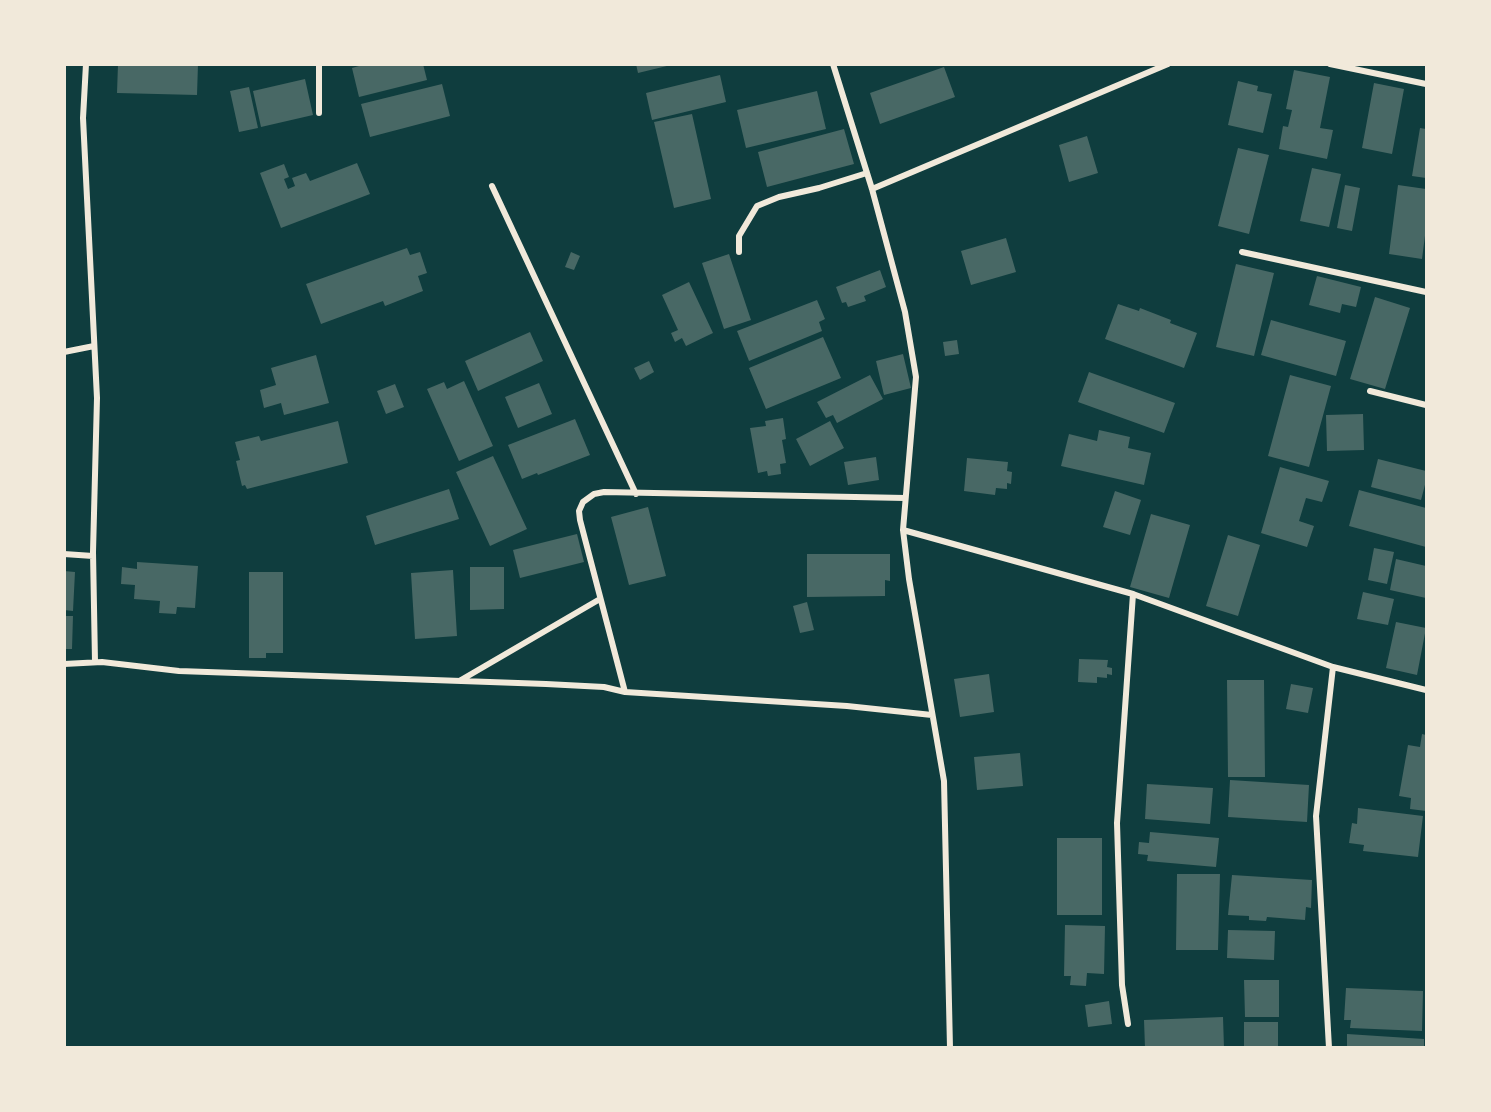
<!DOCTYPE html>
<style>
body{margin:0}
#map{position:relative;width:1491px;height:1112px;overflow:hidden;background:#0f3d3e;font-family:"Exo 2",sans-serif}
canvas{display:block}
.frame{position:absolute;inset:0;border:66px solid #f1e9da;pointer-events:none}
</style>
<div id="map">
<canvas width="1491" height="1112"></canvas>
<div class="frame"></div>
</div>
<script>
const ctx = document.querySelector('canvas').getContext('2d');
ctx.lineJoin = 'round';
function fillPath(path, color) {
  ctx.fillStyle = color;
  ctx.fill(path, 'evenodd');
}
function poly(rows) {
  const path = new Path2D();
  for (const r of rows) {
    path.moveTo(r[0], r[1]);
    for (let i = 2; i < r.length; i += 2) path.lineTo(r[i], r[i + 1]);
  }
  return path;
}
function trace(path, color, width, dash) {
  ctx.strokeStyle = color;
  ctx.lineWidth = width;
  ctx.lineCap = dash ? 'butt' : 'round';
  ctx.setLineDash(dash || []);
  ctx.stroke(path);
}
fillPath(poly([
 [118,64,198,64,197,95,117,93],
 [366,64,423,64,427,80,359,97,352,68],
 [636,64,671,64,671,65,638,73],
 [944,67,955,97,880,124,870,93],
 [1294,70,1330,77,1320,128,1333,130,1327,159,1279,149,1283,126,1288,127,1292,110,1286,109],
 [720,75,726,102,652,120,646,93],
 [305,79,313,115,261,127,253,91],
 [1238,81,1258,86,1257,91,1272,94,1263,133,1228,125],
 [1374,83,1404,89,1392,154,1362,148],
 [442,84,450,116,370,137,361,104],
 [249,87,258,128,239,132,230,91],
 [817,91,826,129,746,148,737,110],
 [692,114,711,199,674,208,654,122],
 [1420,128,1426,129,1426,178,1412,176],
 [844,129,854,164,767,187,758,152],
 [1087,136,1098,173,1069,182,1059,145],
 [1238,148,1269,155,1249,234,1218,226],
 [357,163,370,194,281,228,260,173,284,164,289,177,284,179,288,189,295,186,292,178,306,173,310,181],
 [1312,168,1341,174,1329,227,1300,221],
 [1345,185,1360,188,1352,231,1337,228],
 [1398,185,1426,189,1426,228,1422,259,1389,254],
 [1006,238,1016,272,971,285,961,251],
 [407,248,410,255,420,252,427,273,418,276,423,291,385,306,383,301,321,324,306,284],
 [571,252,580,256,574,270,565,267],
 [729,254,751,320,724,329,702,263],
 [1236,264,1274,273,1254,356,1216,347],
 [880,270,886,287,864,296,866,301,848,307,846,302,842,303,836,287],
 [1317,276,1361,287,1356,307,1342,304,1340,313,1309,305],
 [689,282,713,333,686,346,682,338,675,342,671,333,678,330,662,295],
 [1375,297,1410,308,1385,389,1350,379],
 [817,300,825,319,819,322,822,331,749,361,737,331],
 [1118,304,1139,311,1140,308,1171,320,1170,323,1197,333,1184,368,1105,339],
 [1271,320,1346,341,1336,376,1261,355],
 [530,332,543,361,478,391,465,361],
 [823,337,841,378,766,409,749,368],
 [957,340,959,354,945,356,943,342],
 [903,354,911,388,884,395,876,361],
 [316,355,329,403,284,415,281,403,264,408,260,390,276,385,271,368],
 [649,361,654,372,640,380,634,368],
 [1089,372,1175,403,1164,433,1078,402],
 [870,375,883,399,837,423,833,415,826,418,817,402],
 [1290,375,1331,386,1309,467,1268,456],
 [464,381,493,446,459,461,427,389,444,382,447,389],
 [539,383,552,414,518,428,505,397],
 [395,384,404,407,386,414,377,391],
 [1363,414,1364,450,1327,451,1326,415],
 [783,418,786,439,782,440,786,463,780,464,781,474,768,476,767,471,758,473,750,428,766,426,765,421],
 [575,419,590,455,538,475,537,473,522,479,508,445],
 [338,421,348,463,247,489,245,485,242,486,236,461,240,460,235,442,259,436,261,441],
 [830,421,844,448,810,466,796,439],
 [1099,430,1130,437,1128,448,1151,453,1144,485,1061,466,1069,434,1097,441],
 [493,456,527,529,490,546,456,472],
 [876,457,879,480,848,485,844,462],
 [967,458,1008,462,1007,471,1012,472,1011,484,1007,483,1007,489,996,488,995,495,964,491],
 [1378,459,1426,471,1426,481,1421,500,1371,487],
 [1280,467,1329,481,1322,502,1306,498,1299,521,1314,526,1307,547,1261,533],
 [449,489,459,519,375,545,366,516],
 [1359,490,1426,508,1426,547,1349,526],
 [1115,491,1141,500,1130,535,1103,527],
 [648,507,666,576,629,585,611,517],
 [1151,514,1190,525,1169,598,1130,587],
 [577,534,584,562,520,578,513,550],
 [1228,535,1260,545,1238,616,1206,606],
 [1374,548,1394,552,1387,584,1368,580],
 [807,554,890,554,890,581,885,580,885,596,807,597],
 [1396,559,1426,566,1426,598,1390,590],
 [137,562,198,566,195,608,177,607,176,614,159,613,160,601,134,599,135,585,121,584,122,567,137,569],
 [470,567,504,567,504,609,470,610],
 [453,570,457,636,415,639,411,573],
 [64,571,75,572,73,611,64,610],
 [249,572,283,572,283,653,266,653,266,658,249,658],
 [1363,592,1394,599,1388,625,1357,619],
 [807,602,814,630,800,633,793,606],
 [64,616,73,616,72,649,64,649],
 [1396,622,1426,628,1417,675,1386,668],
 [1079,659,1108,660,1107,667,1112,668,1112,675,1107,674,1107,678,1097,677,1097,683,1078,682],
 [989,674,994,712,960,717,954,679],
 [1227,680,1264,680,1265,777,1228,777],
 [1291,684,1313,688,1308,713,1286,709],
 [1422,734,1426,735,1426,811,1410,809,1411,798,1399,796,1408,745,1420,747],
 [1020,753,1023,786,977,790,974,757],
 [1230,780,1309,785,1307,822,1228,817],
 [1147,784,1213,788,1210,824,1145,819],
 [1358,808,1423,816,1418,857,1363,851,1364,845,1349,843,1352,823,1357,824],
 [1150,832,1219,838,1216,867,1147,861,1148,855,1138,854,1139,842,1149,843],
 [1057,838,1102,838,1102,915,1057,915],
 [1177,874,1220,874,1218,950,1176,950],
 [1232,875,1312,880,1311,908,1306,907,1305,920,1267,917,1266,921,1249,920,1249,916,1228,915],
 [1065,925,1105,926,1104,974,1087,973,1086,986,1070,985,1071,976,1064,976],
 [1228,930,1275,931,1274,960,1227,958],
 [1244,980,1279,980,1279,1017,1245,1017],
 [1346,988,1423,991,1422,1031,1350,1028,1351,1020,1344,1020],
 [1109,1001,1112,1024,1088,1027,1085,1005],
 [1223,1017,1224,1048,1145,1048,1144,1020],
 [1244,1022,1278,1022,1278,1048,1244,1048],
 [1347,1034,1424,1039,1424,1048,1347,1048]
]), '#486865');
trace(poly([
 [86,64,83,118,97,398,93,552,95,662],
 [833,64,872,189,905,312,916,377,903,530,909,579,944,781,950,1048],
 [1330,64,1426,84],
 [319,113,319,64],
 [492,186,636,494],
 [872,189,1168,64],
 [739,252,739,236,757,206,779,197,819,188,867,173],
 [1242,252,1426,292],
 [64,352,94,346],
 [1370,391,1426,405],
 [903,530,1133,594],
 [64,554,93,556],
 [64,664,102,662,179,671,546,684,604,687,625,692,580,520,579,511,583,502,594,494,604,492,905,498],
 [461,680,600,599],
 [625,692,847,706,932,715],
 [1128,1024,1122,985,1117,823,1133,594,1333,667,1426,690],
 [1329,1048,1316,816,1333,667]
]), '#f1e9da', 6);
</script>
